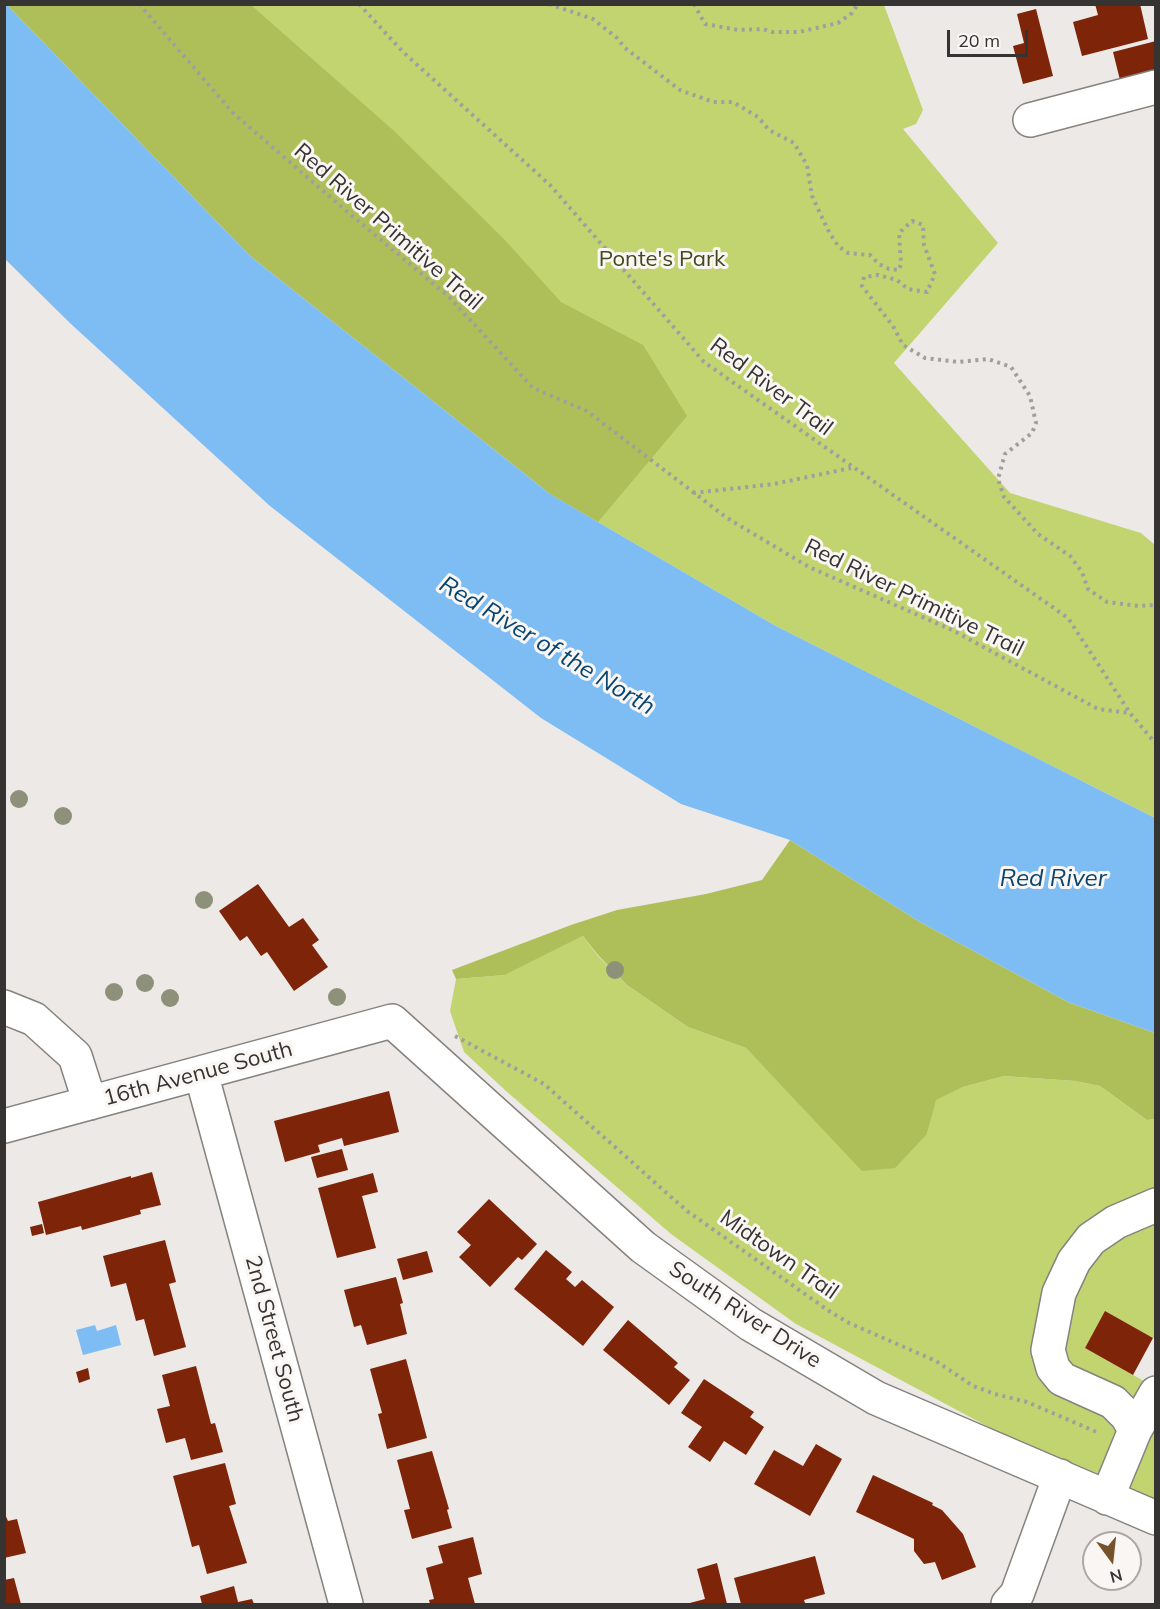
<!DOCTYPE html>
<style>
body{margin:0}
#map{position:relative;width:1160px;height:1609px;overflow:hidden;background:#ece9e6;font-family:Mulish,sans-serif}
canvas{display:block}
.frame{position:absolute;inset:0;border:6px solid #353433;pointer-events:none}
.north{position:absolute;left:1082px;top:1531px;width:60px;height:60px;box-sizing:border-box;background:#faf6f3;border:2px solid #aba8a6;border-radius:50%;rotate:165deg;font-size:16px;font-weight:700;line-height:24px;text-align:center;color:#353433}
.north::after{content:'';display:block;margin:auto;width:21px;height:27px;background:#76532b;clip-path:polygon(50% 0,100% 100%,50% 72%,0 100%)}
.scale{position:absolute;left:947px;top:30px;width:81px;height:27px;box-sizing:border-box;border:3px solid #353433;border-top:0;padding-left:8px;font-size:18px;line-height:21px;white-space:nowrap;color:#353433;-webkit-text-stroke:4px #faf6f3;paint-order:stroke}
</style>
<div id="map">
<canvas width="1160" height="1609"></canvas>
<div class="frame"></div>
<div class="north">N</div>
<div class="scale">20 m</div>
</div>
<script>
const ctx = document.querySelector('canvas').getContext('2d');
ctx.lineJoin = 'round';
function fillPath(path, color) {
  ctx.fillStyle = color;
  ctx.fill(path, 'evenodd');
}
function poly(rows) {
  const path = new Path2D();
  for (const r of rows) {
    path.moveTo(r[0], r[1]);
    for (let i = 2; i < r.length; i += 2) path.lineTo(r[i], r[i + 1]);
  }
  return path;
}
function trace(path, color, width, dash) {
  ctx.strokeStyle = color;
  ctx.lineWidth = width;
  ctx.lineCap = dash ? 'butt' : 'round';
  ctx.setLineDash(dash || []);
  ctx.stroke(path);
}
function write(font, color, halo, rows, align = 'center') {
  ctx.font = font + ' Mulish,sans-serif';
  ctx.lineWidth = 6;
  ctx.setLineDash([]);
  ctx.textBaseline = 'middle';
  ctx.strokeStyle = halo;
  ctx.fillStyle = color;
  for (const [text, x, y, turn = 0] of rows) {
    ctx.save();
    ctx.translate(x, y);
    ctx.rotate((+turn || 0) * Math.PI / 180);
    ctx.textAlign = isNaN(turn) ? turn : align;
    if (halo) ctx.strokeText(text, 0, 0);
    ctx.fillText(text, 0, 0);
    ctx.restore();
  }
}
fillPath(poly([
 [7,5,884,5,923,110,916,124,903,129,998,243,894,363,1010,493,1141,533,1155,545,1155,818,774,625,550,494],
 [583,936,598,956,627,985,688,1027,746,1048,826,1131,927,1134,935,1100,963,1087,1004,1076,1075,1081,1100,1086,1147,1120,1155,1119,1155,1339,1106,1312,1085,1348,1151,1385,1135,1414,1109,1411,1123,1433,1099,1474,998,1432,796,1324,671,1234,506,1091,464,1052,450,1011,456,979,505,975],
 [1155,1417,1155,1499,1131,1489,1127,1481]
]), '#c2d470');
fillPath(poly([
 [7,5,251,5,393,130,503,238,561,302,643,345,687,416,598,522,550,494,250,256],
 [790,840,920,922,1068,1002,1155,1033,1155,1119,1147,1120,1100,1086,1075,1081,1004,1076,963,1087,936,1100,927,1134,895,1168,862,1171,746,1048,688,1027,627,985,598,955,583,936,505,975,456,979,452,970,571,925,617,910,706,894,762,880]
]), '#aebf5a');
fillPath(poly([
 [4,5,7,5,250,256,550,494,774,625,1155,818,1155,1033,1068,1002,920,922,790,840,681,804,541,718,270,506,71,324,5,259],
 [95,1325,97,1331,116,1325,121,1345,83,1355,76,1330]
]), '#7ebcf4');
fillPath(poly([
 [1095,4,1140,4,1148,39,1082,56,1073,22,1098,15],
 [1036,9,1053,76,1023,84,1013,46,1024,43,1017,14],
 [1156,41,1156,76,1121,84,1113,52],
 [258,884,289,927,303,918,319,940,312,945,328,967,294,991,267,952,261,956,247,936,240,941,219,911],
 [389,1091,399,1132,344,1146,342,1138,318,1145,320,1152,285,1162,274,1121],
 [342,1149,348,1170,317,1178,311,1157],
 [152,1172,161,1205,140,1210,141,1214,82,1230,81,1226,46,1235,38,1202,131,1176,131,1178],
 [373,1173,378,1192,362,1196,376,1248,337,1258,318,1188],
 [489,1199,537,1244,522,1260,518,1257,490,1287,459,1257,471,1245,457,1232],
 [42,1224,44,1233,32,1236,30,1227],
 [165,1240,176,1282,169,1284,186,1347,154,1356,144,1319,136,1321,126,1283,111,1287,103,1256],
 [546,1250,572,1272,566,1279,575,1287,582,1280,614,1307,583,1346,514,1289],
 [427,1251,433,1272,403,1280,397,1259],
 [396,1277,403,1303,400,1304,407,1334,367,1345,361,1325,354,1327,344,1290],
 [1105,1311,1153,1338,1133,1375,1085,1348],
 [628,1320,678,1363,674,1367,690,1380,669,1405,603,1350],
 [406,1359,427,1438,387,1449,378,1414,382,1413,370,1369],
 [196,1366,211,1424,215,1423,223,1452,191,1460,185,1438,166,1443,157,1409,170,1406,162,1375],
 [88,1368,90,1379,79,1383,76,1372],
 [704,1379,754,1412,750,1417,764,1427,746,1455,724,1441,710,1462,688,1447,702,1427,681,1413],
 [816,1444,842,1459,810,1516,754,1484,774,1450,803,1466],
 [432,1451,449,1509,447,1510,452,1528,412,1539,404,1510,410,1509,397,1460],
 [225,1463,236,1504,229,1506,247,1563,207,1574,199,1545,192,1547,173,1476],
 [873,1475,933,1503,932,1505,942,1510,963,1534,976,1567,942,1580,935,1562,924,1564,914,1551,914,1539,856,1512],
 [4,1512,8,1521,17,1519,26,1553,4,1558],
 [473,1537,482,1574,468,1578,475,1604,430,1604,429,1600,434,1599,426,1568,443,1563,438,1546],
 [815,1556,825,1594,804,1600,805,1603,801,1604,741,1604,734,1578],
 [717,1563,727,1604,686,1604,705,1599,697,1569],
 [14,1578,21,1604,4,1604,4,1580],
 [234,1586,238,1602,252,1599,254,1604,202,1604,200,1596]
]), '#7d2409');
const minor = poly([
 [1030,120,1156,87],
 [4,1007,34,1019,75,1056,90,1103],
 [201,1073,346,1604],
 [4,1126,392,1021,643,1247,750,1324,876,1398,1156,1518],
 [1135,1430,1156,1393],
 [1107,1498,1135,1430,1127,1416,1113,1402,1062,1379,1053,1368,1048,1350,1059,1293,1074,1261,1091,1239,1116,1222,1156,1205],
 [1008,1604,1017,1594,1060,1476]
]);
trace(minor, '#85827f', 36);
trace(poly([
 [139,4,233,113,344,209,448,296,533,388,587,411,727,518,809,567,952,630,1098,709,1130,713],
 [359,4,403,52,550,185,704,362,1068,618,1130,713,1156,744],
 [549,4,593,19,617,38,625,48,680,90,713,102,733,102,758,117,769,130,794,143,807,165,812,196,828,230,838,246,848,253,870,255,879,264,889,269,899,270,901,264,899,233,912,221,923,225,924,245,935,274,927,292,908,289,897,280,878,275,864,277,862,286,893,326,903,345,925,358,958,362,988,359,1011,367,1030,396,1036,423,1032,433,1005,454,998,479,1004,497,1038,534,1070,556,1082,572,1088,589,1107,602,1138,606,1156,605],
 [694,4,705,24,738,30,763,29,772,32,799,32,838,23,852,13,858,4],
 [693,493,774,484,851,468],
 [455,1036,544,1084,687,1211,829,1311,849,1323,936,1361,973,1386,995,1394,1027,1402,1099,1433]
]), '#a19f9d', 4, [3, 4.5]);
trace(minor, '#fff', 33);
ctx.fillStyle = '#8e9179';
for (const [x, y] of [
 [19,799],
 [63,816],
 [204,900],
 [615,970],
 [145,983],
 [114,992],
 [337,997],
 [170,998]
]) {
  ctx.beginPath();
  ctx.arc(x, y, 9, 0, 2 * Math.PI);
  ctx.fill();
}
write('22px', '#353433', '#faf6f3', [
 ["Red River Primitive Trail",388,227,41],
 ["Red River Trail",771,387,37],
 ["Red River Primitive Trail",914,598,26],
 ["16th Avenue South",198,1074,-15],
 ["Midtown Trail",779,1255,35],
 ["South River Drive",745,1315,33],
 ["2nd Street South",274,1339,75]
]);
write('22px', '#42491f', '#faf6f3', [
 ["Ponte's Park",662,259]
]);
write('italic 24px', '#074672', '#faf6f3', [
 ["Red River of the North",547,646,31],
 ["Red River",1053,879]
]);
</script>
